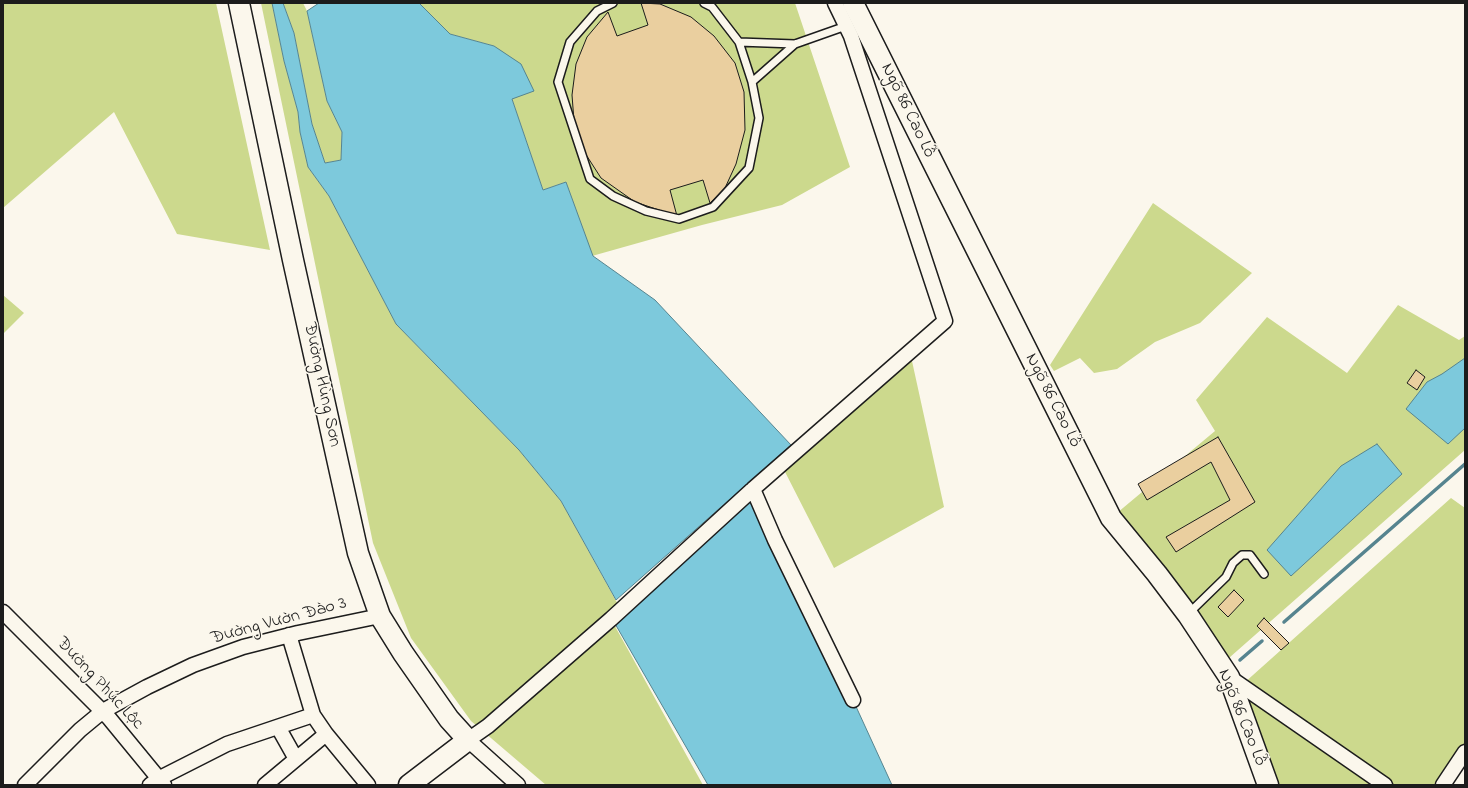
<!DOCTYPE html>
<meta charset="utf-8">
<style>
body{margin:0}
#map{position:relative;width:1468px;height:788px;overflow:hidden;background:#fbf7ec;font-family:"Indie Flower",sans-serif}
canvas{display:block}
.frame{position:absolute;inset:0;border:4px solid #1c1c1c;pointer-events:none}
</style>
<div id="map">
<canvas width="1468" height="788"></canvas>
<div class="frame"></div>
</div>
<script>
const ctx = document.querySelector('canvas').getContext('2d');
ctx.lineJoin = 'round';
function fillPath(path, color) {
  ctx.fillStyle = color;
  ctx.fill(path, 'evenodd');
}
function poly(rows) {
  const path = new Path2D();
  for (const r of rows) {
    path.moveTo(r[0], r[1]);
    for (let i = 2; i < r.length; i += 2) path.lineTo(r[i], r[i + 1]);
  }
  return path;
}
function trace(path, color, width, dash) {
  ctx.strokeStyle = color;
  ctx.lineWidth = width;
  ctx.lineCap = dash ? 'butt' : 'round';
  ctx.setLineDash(dash || []);
  ctx.stroke(path);
}
function write(font, color, halo, rows, align = 'center') {
  ctx.font = font + ' "Indie Flower",sans-serif';
  ctx.lineWidth = 3;
  ctx.setLineDash([]);
  ctx.textBaseline = 'middle';
  ctx.strokeStyle = halo;
  ctx.fillStyle = color;
  for (const [text, x, y, turn = 0] of rows) {
    ctx.save();
    ctx.translate(x, y);
    ctx.rotate((+turn || 0) * Math.PI / 180);
    ctx.textAlign = isNaN(turn) ? turn : align;
    if (halo) ctx.strokeText(text, 0, 0);
    ctx.fillText(text, 0, 0);
    ctx.restore();
  }
}
fillPath(poly([
 [3,3,216,3,270,250,177,234,114,112,3,208],
 [261,3,272,3,284,61,298,112,300,132,308,167,329,196,396,324,519,450,561,501,621,610,611,619,703,785,546,785,471,721,411,638,373,543],
 [283,3,303,3,307,11,327,101,342,132,341,160,325,163,312,124,294,33],
 [419,3,795,3,850,167,782,205,702,225,592,256,566,182,543,190,494,46,450,34],
 [1153,203,1252,273,1200,323,1155,342,1117,369,1094,373,1080,358,1054,371,1050,365],
 [3,295,24,313,3,334],
 [1398,305,1459,340,1465,336,1465,450,1221,665,1111,518,1215,431,1196,400,1267,317,1347,373],
 [910,352,944,507,834,568,781,464],
 [1451,498,1465,508,1465,752,1443,785,1268,785,1234,692]
]), '#ccd98d');
const water = poly([
 [272,3,283,3,294,33,312,124,325,163,341,160,342,132,327,101,307,11,319,3,419,3,450,34,494,46,521,64,534,91,512,99,543,190,566,182,593,256,655,300,791,445,616,600,561,501,519,450,396,324,329,196,308,167,300,132,298,112,284,61,272,3],
 [1465,358,1465,428,1448,444,1406,409,1427,382,1442,374,1465,358],
 [1377,444,1402,474,1291,576,1267,550,1341,466,1377,444],
 [750,502,853,700,892,785,708,785,614,622,750,502]
]);
fillPath(water, '#7dc9dc');
trace(water, '#56848f', 1);
trace(poly([
 [1284,622,1465,464],
 [1240,660,1262,641]
]), '#56848f', 3.5);
const building = poly([
 [641,3,660,4,691,17,714,36,735,63,744,92,745,130,736,164,725,188,710,203,703,180,670,190,677,216,635,202,601,178,583,150,574,121,572,95,576,64,587,37,608,12,617,36,648,25,641,3],
 [1416,370,1425,377,1417,390,1407,383,1416,370],
 [1218,437,1255,502,1176,552,1166,537,1230,500,1211,462,1147,500,1138,484,1218,437],
 [1234,590,1244,600,1228,617,1218,607,1234,590],
 [1264,618,1289,643,1281,650,1257,626,1264,618]
]);
fillPath(building, '#eacf9f');
trace(building, '#1c1c1c', 1);
const lane = poly([
 [613,3,597,11,570,42,558,82,590,179,613,196,646,211,679,219,713,207,749,168,759,118,752,82,795,44],
 [704,3,712,7,739,42,795,44,846,26],
 [739,42,752,82],
 [1188,614,1226,577,1233,563,1242,555,1250,555,1264,574]
]);
const street = poly([
 [753,489,775,540,853,700],
 [3,612,109,718,164,785],
 [289,635,313,715,326,734,368,785],
 [1229,677,1385,785],
 [278,727,296,759],
 [25,785,80,730,103,711,147,687,193,665,243,647,298,633,380,616],
 [150,785,158,779,227,744,313,715],
 [265,785,326,734],
 [518,785,468,740,488,726,611,619,753,489,945,321,851,36,835,3],
 [1443,785,1465,752]
]);
const secondary = poly([
 [239,3,293,260,358,553,380,616,403,653,449,719,468,740,409,785],
 [853,3,1111,518,1157,574,1188,615,1229,677,1268,785]
]);
trace(lane, '#1c1c1c', 10);
trace(street, '#1c1c1c', 17);
trace(secondary, '#1c1c1c', 23);
trace(lane, '#fbf7ec', 7);
trace(street, '#fbf7ec', 14);
trace(secondary, '#fbf7ec', 20);
write('18px', '#1c1c1c', '#fbf7ec', [
 ["Ngõ 86 Cao Lỗ",907,111,64],
 ["Đường Hùng Sơn",321,385,78],
 ["Ngõ 86 Cao Lỗ",1052,401,63],
 ["Đường Vườn Đào 3",279,622,-15],
 ["Đường Phúc Lộc",99,684,47],
 ["Ngõ 86 Cao Lỗ",1241,718,68]
]);
</script>
